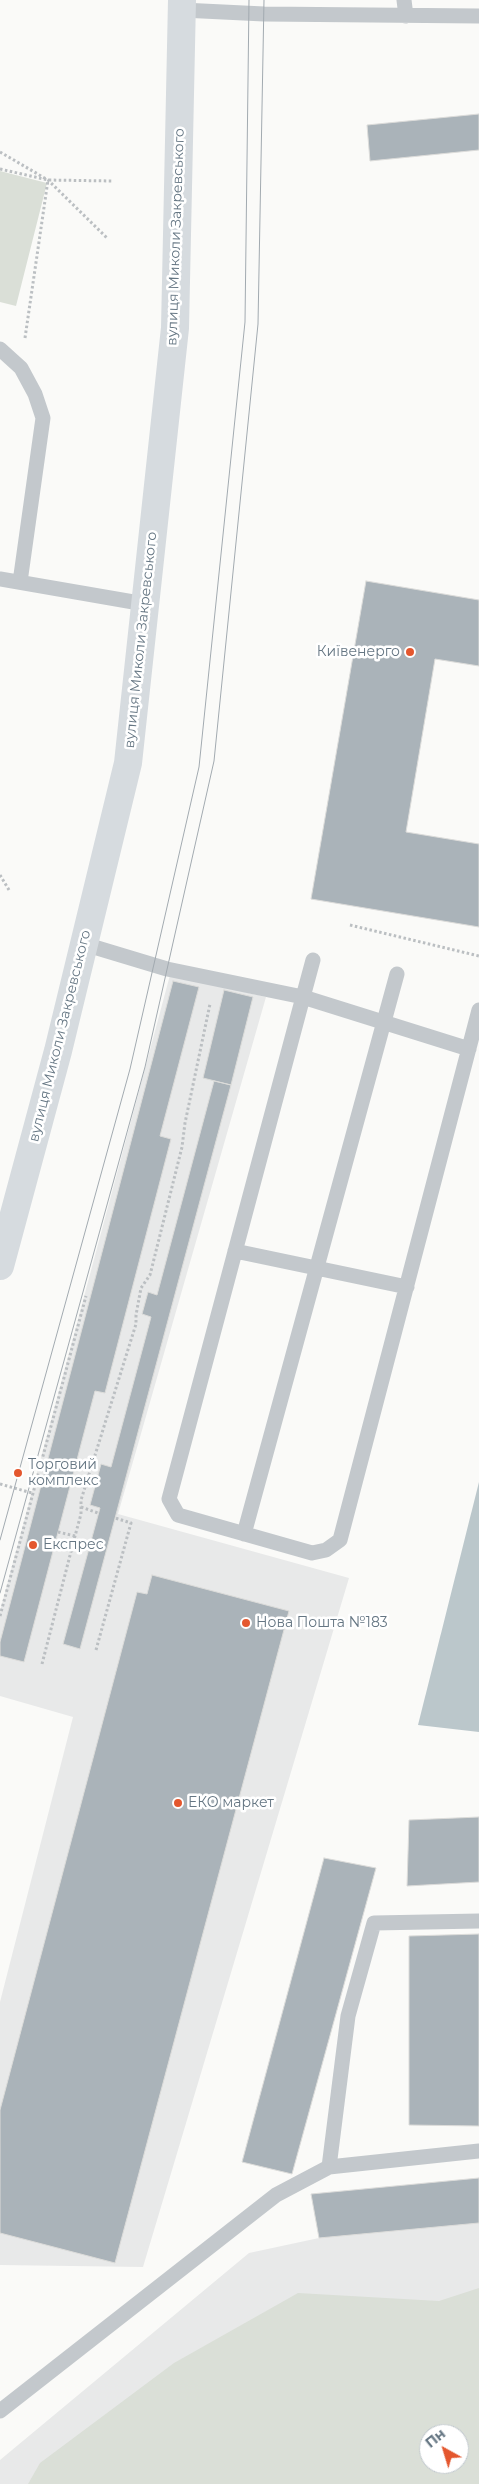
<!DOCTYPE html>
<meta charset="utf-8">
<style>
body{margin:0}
#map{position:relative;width:479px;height:2484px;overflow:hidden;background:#fafaf8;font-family:Montserrat,sans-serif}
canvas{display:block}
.north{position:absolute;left:419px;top:2424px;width:50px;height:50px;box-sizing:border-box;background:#fff;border:1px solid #c1c8cd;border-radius:50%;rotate:321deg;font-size:14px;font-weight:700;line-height:20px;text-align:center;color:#657683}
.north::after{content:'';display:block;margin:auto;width:18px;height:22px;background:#e4572e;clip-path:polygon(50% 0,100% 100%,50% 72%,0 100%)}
</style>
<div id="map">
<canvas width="479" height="2484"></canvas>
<div class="north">Пн</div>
</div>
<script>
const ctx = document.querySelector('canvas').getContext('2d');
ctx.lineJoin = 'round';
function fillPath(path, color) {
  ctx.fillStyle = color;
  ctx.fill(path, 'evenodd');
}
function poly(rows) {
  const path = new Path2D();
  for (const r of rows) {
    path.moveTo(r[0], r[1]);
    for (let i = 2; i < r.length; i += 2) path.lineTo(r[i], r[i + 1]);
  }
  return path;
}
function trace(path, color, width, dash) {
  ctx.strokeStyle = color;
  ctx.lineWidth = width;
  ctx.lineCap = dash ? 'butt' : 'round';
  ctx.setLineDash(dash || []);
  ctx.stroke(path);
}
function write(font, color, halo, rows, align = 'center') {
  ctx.font = font + ' Montserrat,sans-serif';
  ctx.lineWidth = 5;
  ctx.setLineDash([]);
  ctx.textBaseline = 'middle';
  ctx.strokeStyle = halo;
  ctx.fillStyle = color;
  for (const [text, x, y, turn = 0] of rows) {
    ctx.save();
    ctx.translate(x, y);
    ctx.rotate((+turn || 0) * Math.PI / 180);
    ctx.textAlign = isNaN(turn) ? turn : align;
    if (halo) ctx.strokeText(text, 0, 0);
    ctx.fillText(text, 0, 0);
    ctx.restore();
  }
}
fillPath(poly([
 [170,975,266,997,118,1514,349,1578,143,2267,0,2265,0,2002,73,1717,0,1696,0,1611],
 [479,2223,479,2484,0,2484,0,2460,249,2253,319,2238],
 [429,2434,459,2434,459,2464,429,2464]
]), '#e8e9e9');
fillPath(poly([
 [0,171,47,183,16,306,0,302],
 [479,2288,479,2484,28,2484,40,2463,174,2363,298,2293,439,2301],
 [429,2434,459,2434,459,2464,429,2464]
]), '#dadfd7');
fillPath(poly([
 [479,1482,479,1732,418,1725]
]), '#bbc7cb');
const building = poly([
 [479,114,479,150,370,161,367,125,479,114],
 [366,581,479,600,479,666,435,659,406,832,479,844,479,927,311,899,366,581],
 [173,981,199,987,160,1136,171,1139,105,1393,95,1391,24,1662,0,1656,0,1642,173,981],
 [224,990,253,997,231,1085,203,1078,224,990],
 [214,1081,231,1085,80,1649,63,1644,100,1508,90,1505,101,1464,111,1467,151,1317,142,1314,148,1292,157,1295,214,1081],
 [152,1575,289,1611,115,2263,0,2233,0,2110,137,1592,147,1594,152,1575],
 [479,1817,479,1882,407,1886,409,1820,479,1817],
 [324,1858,376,1868,292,2174,242,2162,324,1858],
 [479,1934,479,2126,409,2125,409,1936,479,1934],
 [479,2178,479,2223,319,2238,311,2194,479,2178]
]);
fillPath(building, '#aab3b9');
trace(building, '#dcdcda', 1);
trace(poly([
 [0,152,48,180,108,239],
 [0,169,48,180,113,181],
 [25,338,48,180],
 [0,875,9,890],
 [350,925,479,956],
 [0,1484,32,1493],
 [81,1507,98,1513],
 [58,1532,75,1536],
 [0,1616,86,1296],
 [96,1650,131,1523,115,1518],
 [42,1664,75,1536,81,1514,81,1500,136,1324,136,1315,141,1288,150,1275,182,1147,185,1123,210,1004]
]), '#bbbfc2', 3, [2.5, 2.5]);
trace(poly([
 [404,0,406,16],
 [182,10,264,14,479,16],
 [0,349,21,368,35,394,43,418,20,582],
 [0,579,145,604],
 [84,944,167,969,303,997,169,1499,178,1515,312,1553,326,1550,340,1540,479,1010],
 [313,960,303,997,469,1049],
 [235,1251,407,1287],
 [244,1534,397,974],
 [329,2167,348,2016,374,1923,479,1921],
 [0,2411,276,2195,329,2167,479,2151]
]), '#c3c8cc', 15);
trace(poly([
 [0,1266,58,1051,128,763,175,328,182,0]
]), '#d6dbdf', 28);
trace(poly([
 [0,1540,130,1069,199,767,245,322,249,0],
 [0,1593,145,1067,214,761,258,324,264,0]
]), '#a2aab0', 1);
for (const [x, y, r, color] of [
 [410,652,5,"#e4572e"],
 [18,1473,5,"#e4572e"],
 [33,1545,5,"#e4572e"],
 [246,1623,5,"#e4572e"],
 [178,1803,5,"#e4572e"]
]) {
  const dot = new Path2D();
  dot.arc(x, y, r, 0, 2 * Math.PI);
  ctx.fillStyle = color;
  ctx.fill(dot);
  trace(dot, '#fff', 2);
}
write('14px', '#657683', '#fff', [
 ["вулиця Миколи Закревського",176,237,-88],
 ["вулиця Миколи Закревського",141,640,-84],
 ["вулиця Миколи Закревського",60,1036,-76]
]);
write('14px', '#657683', '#fff', [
 ["Київенерго",400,652,"right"],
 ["Торговий",28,1465],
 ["комплекс",28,1481],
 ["Експрес",43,1545],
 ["Нова Пошта №183",256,1623],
 ["ЕКО маркет",188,1803]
], 'left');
</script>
